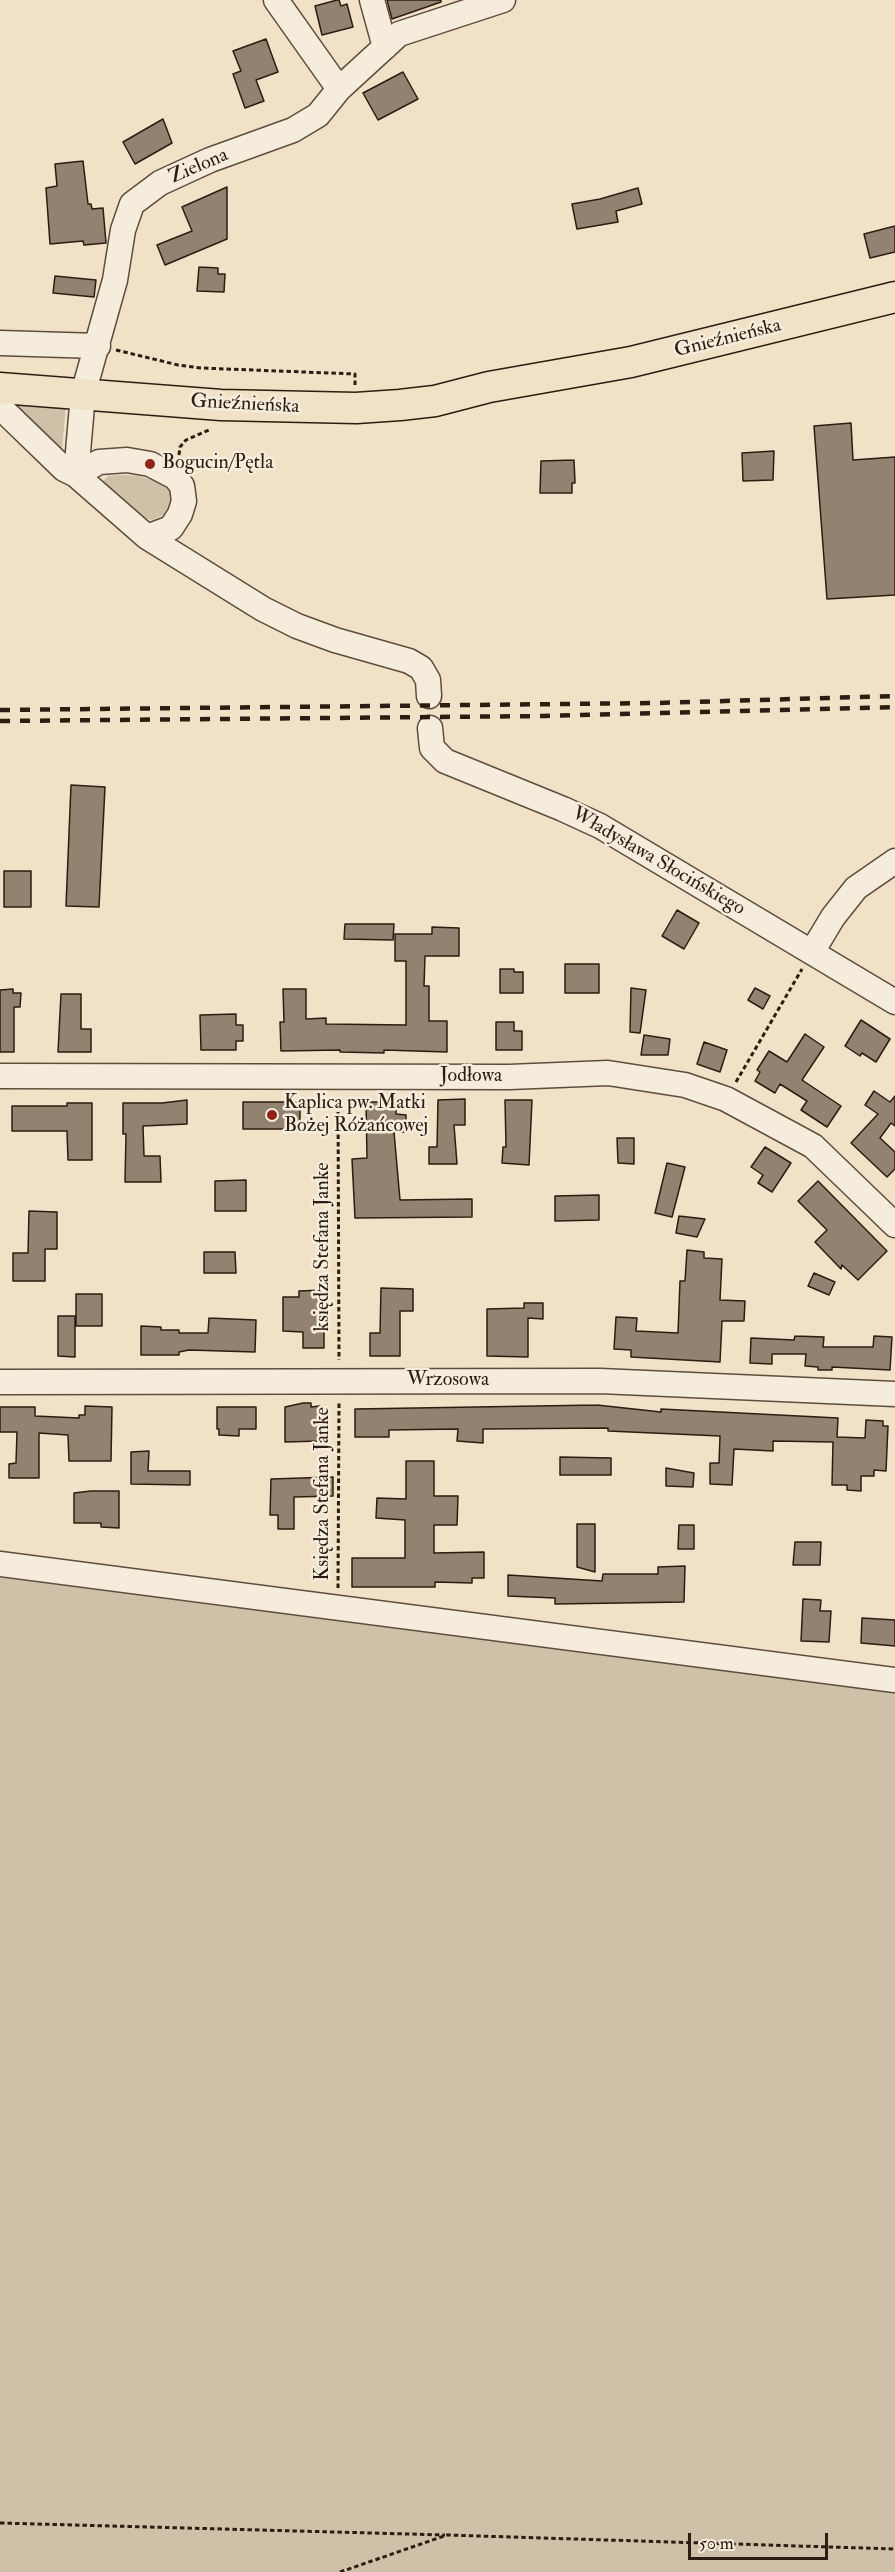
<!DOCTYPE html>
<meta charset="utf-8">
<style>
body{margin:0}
#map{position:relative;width:895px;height:2572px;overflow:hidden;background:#f0e1c7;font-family:"IM FELL Double Pica",serif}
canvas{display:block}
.scale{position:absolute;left:688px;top:2533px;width:140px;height:27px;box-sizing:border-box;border:3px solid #2d1c11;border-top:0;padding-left:8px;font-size:18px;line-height:21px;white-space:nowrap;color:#2d1c11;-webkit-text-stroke:4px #f5ecdb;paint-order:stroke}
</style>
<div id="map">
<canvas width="895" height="2572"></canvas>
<div class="scale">50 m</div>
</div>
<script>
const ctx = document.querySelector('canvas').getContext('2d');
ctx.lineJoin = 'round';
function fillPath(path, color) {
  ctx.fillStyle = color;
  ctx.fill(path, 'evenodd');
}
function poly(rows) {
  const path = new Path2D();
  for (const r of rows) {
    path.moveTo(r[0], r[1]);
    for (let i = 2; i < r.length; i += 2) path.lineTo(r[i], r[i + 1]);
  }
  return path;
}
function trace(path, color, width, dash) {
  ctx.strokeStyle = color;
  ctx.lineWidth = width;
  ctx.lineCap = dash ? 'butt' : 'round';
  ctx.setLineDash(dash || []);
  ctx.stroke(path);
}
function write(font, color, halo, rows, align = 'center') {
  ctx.font = font + ' "IM FELL Double Pica",serif';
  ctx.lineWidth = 5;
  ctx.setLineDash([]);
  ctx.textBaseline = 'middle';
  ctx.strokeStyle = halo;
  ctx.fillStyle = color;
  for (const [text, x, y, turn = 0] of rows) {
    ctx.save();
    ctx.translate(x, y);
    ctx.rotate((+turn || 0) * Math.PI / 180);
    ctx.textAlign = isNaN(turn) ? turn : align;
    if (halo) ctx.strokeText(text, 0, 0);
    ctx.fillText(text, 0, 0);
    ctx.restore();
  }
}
fillPath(poly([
 [3,395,66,404,62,450,59,451],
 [120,475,139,476,163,484,172,495,170,509,166,514,152,520,143,518,101,484,108,476],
 [0,1557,895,1680,895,2572,0,2572]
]), '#cfc0a8');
const building = poly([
 [337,0,339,0,341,6,347,4,353,27,322,35,315,6,337,0],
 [387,0,441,0,441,2,392,19,387,0],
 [266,39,278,72,256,80,264,101,245,108,233,74,241,71,233,51,266,39],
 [403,72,418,99,378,120,363,93,403,72],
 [163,119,172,143,135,164,123,142,163,119],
 [83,161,88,204,91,204,92,209,103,208,106,243,84,245,83,241,50,244,46,188,57,186,55,164,83,161],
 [227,187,227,239,165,265,157,245,192,231,182,207,227,187],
 [638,188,642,204,616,211,618,222,577,229,572,204,600,199,638,188],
 [895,226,895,252,870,258,864,234,895,226],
 [199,267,218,268,218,274,225,274,224,292,197,291,199,267],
 [55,276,96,280,94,297,53,293,55,276],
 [851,423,853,460,895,457,895,595,827,599,814,426,851,423],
 [774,451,773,480,743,481,742,453,774,451],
 [574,460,575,483,572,483,572,493,540,493,541,461,574,460],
 [71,785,105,787,99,907,66,906,71,785],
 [4,871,31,871,31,907,4,907,4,871],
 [677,910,699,923,684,949,662,936,677,910],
 [345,924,394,924,393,940,344,939,345,924],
 [432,927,459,928,459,956,425,956,424,986,429,986,429,1021,447,1021,447,1052,384,1050,384,1053,340,1052,340,1050,281,1051,280,1022,284,1022,283,989,306,989,306,1019,326,1018,326,1024,406,1025,406,961,395,961,395,934,432,934,432,927],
 [565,964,599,964,599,993,565,993,565,964],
 [500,969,514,969,514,972,523,972,523,993,500,993,500,969],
 [631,988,646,990,640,1033,630,1032,631,988],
 [755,988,770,996,763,1009,748,1000,755,988],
 [13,989,13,993,21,993,20,1007,14,1007,14,1052,0,1052,0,990,13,989],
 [61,994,81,994,81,1029,91,1029,91,1052,58,1052,61,994],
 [236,1014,236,1025,243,1025,243,1041,236,1041,236,1050,201,1050,200,1015,236,1014],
 [861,1020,890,1039,876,1062,862,1053,860,1056,845,1046,861,1020],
 [496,1022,514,1022,514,1031,522,1031,522,1050,496,1050,496,1022],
 [805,1034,824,1047,802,1080,841,1106,827,1127,801,1110,807,1101,780,1084,775,1093,755,1081,760,1072,757,1070,769,1051,787,1062,805,1034],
 [644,1035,670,1039,668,1055,641,1055,644,1035],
 [704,1042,727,1050,720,1072,697,1064,704,1042],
 [874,1091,890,1102,895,1096,895,1126,891,1123,880,1138,895,1152,895,1169,887,1177,851,1143,878,1114,865,1105,874,1091],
 [465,1099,465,1125,454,1125,457,1164,429,1164,429,1147,437,1147,438,1100,465,1099],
 [187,1100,187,1124,143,1126,144,1156,160,1156,161,1182,125,1182,126,1134,123,1134,123,1103,162,1103,187,1100],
 [505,1100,532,1100,529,1165,502,1163,503,1147,506,1147,505,1100],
 [243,1102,300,1102,300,1129,243,1129,243,1102],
 [366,1102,396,1102,396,1114,406,1115,406,1132,394,1132,400,1200,472,1199,472,1217,355,1218,352,1159,367,1158,366,1102],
 [67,1103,92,1103,92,1160,68,1160,67,1131,12,1131,12,1106,67,1106,67,1103],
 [617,1138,634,1138,634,1164,618,1163,617,1138],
 [765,1147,791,1163,772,1192,758,1183,763,1175,751,1167,765,1147],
 [667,1163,685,1167,672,1217,655,1213,667,1163],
 [246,1180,246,1211,215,1211,215,1181,246,1180],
 [818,1181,887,1251,858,1280,842,1265,841,1269,815,1242,827,1230,798,1201,818,1181],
 [599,1195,599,1220,555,1221,555,1196,599,1195],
 [29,1211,57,1212,57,1249,45,1249,45,1281,13,1281,13,1253,28,1253,29,1211],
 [679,1216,705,1219,697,1237,676,1233,679,1216],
 [687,1250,704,1252,704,1258,722,1259,720,1300,745,1301,744,1321,722,1321,720,1362,631,1357,631,1350,614,1349,616,1317,637,1318,636,1331,678,1333,680,1281,685,1281,687,1250],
 [204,1252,235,1252,236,1273,204,1273,204,1252],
 [814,1273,835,1282,829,1295,808,1286,814,1273],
 [381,1288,413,1289,413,1311,400,1311,400,1356,370,1356,370,1333,380,1333,381,1288],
 [324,1290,324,1348,303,1348,303,1332,283,1331,283,1297,299,1297,299,1291,324,1290],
 [76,1294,102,1294,102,1326,76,1326,76,1294],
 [524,1303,543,1303,543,1319,528,1318,528,1357,487,1356,487,1309,524,1308,524,1303],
 [58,1316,75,1316,75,1357,58,1356,58,1316],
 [209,1318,256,1320,255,1352,189,1350,179,1352,179,1355,141,1355,141,1326,161,1327,161,1330,179,1330,179,1333,208,1333,209,1318],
 [795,1336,824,1337,823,1347,873,1347,874,1336,892,1337,890,1370,832,1367,832,1370,818,1370,818,1367,805,1366,806,1354,772,1354,772,1364,750,1363,751,1338,794,1340,795,1336],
 [303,1403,311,1403,311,1407,320,1406,320,1441,285,1442,285,1407,303,1403],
 [597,1405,661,1412,661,1409,838,1418,837,1437,865,1438,866,1420,883,1421,883,1426,888,1426,886,1471,874,1470,874,1476,861,1476,861,1491,847,1490,847,1485,832,1485,833,1442,773,1441,773,1451,734,1449,732,1485,710,1484,710,1463,719,1463,720,1436,608,1431,608,1428,483,1429,483,1443,457,1441,458,1429,389,1430,389,1437,355,1437,355,1409,597,1405],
 [85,1406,112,1407,111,1461,69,1461,68,1435,39,1433,39,1478,9,1478,9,1464,16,1463,17,1432,0,1432,0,1407,35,1407,35,1416,79,1418,79,1415,85,1415,85,1406],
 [217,1407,256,1407,256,1429,239,1429,239,1436,219,1435,219,1429,217,1429,217,1407],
 [149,1451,148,1471,190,1471,190,1485,131,1484,131,1452,149,1451],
 [560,1457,611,1458,611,1475,560,1475,560,1457],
 [406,1461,434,1461,434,1496,458,1496,457,1525,434,1525,434,1553,484,1552,484,1578,472,1578,472,1583,435,1582,435,1587,352,1587,352,1558,405,1558,405,1520,376,1518,377,1498,406,1499,406,1461],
 [666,1468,694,1473,693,1487,666,1486,666,1468],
 [333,1477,333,1496,294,1497,294,1529,278,1529,278,1515,270,1515,271,1479,333,1477],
 [91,1491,119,1491,119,1528,101,1527,101,1523,74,1523,74,1493,91,1491],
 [577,1524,595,1524,595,1572,577,1567,577,1524],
 [679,1525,694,1525,694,1549,678,1549,679,1525],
 [795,1542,821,1542,820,1565,793,1565,795,1542],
 [685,1566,684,1602,555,1604,555,1598,508,1596,508,1575,602,1581,603,1574,658,1574,658,1567,685,1566],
 [803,1599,821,1600,820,1611,831,1611,829,1642,801,1641,803,1599],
 [862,1618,895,1620,895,1646,861,1643,862,1618]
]);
fillPath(building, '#928270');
trace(building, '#2d1c11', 1.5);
const minor = poly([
 [276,0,339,89],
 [372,0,385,47],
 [0,343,98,346],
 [0,407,64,469,76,475,147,537,263,609,297,626,335,640,409,661,421,668,428,680,429,696],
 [76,475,83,394,115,280,123,230,132,204,160,183,210,160,293,130,318,115,339,89,399,34,503,0],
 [76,475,99,462,127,460,150,464,175,477,182,486,184,501,180,514,171,528,147,537],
 [430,728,432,748,445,761,563,809,600,826,895,1002],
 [812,952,833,917,856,888,895,861],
 [0,1076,509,1077,608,1073,685,1085,726,1099,813,1146,895,1225],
 [0,1382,600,1381,895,1394],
 [0,1564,895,1680]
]);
const major = poly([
 [0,388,221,405,356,408,400,405,435,401,489,387,631,362,895,297]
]);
trace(minor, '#5e4d3e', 27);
trace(major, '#2d1c11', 33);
trace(poly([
 [116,350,178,365,201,368,355,374,355,385],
 [179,455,180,447,186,440,211,429],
 [736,1082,802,969],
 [338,1097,339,1360],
 [338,1588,339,1403],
 [0,2523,445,2535],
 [340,2572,447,2535,895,2549]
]), '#2d1c11', 3, [4.5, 3]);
trace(minor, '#f5ecdb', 24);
trace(major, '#f0e1c7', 30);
trace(poly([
 [0,710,657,703,895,696],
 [0,721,544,716,895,707]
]), '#2d1c11', 4.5, [10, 10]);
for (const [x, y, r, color] of [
 [150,464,6,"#8f2418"],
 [272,1115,6,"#8f2418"]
]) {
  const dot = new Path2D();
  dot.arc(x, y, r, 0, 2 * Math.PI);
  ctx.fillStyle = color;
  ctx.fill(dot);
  trace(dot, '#f5ecdb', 2);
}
write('20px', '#2d1c11', '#f5ecdb', [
 ["Zielona",199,167,-23],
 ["Gnieźnieńska",728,339,-14],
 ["Gnieźnieńska",245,405,3],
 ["Władysława Słocińskiego",658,862,30],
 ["Jodłowa",471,1077],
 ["księdza Stefana Janke",324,1247,-90],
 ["Wrzosowa",448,1381],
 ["Księdza Stefana Janke",324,1494,-90]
]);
write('20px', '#2d1c11', '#f5ecdb', [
 ["Bogucin/Pętla",162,464],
 ["Kaplica pw. Matki",284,1104],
 ["Bożej Różańcowej",284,1127]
], 'left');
</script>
